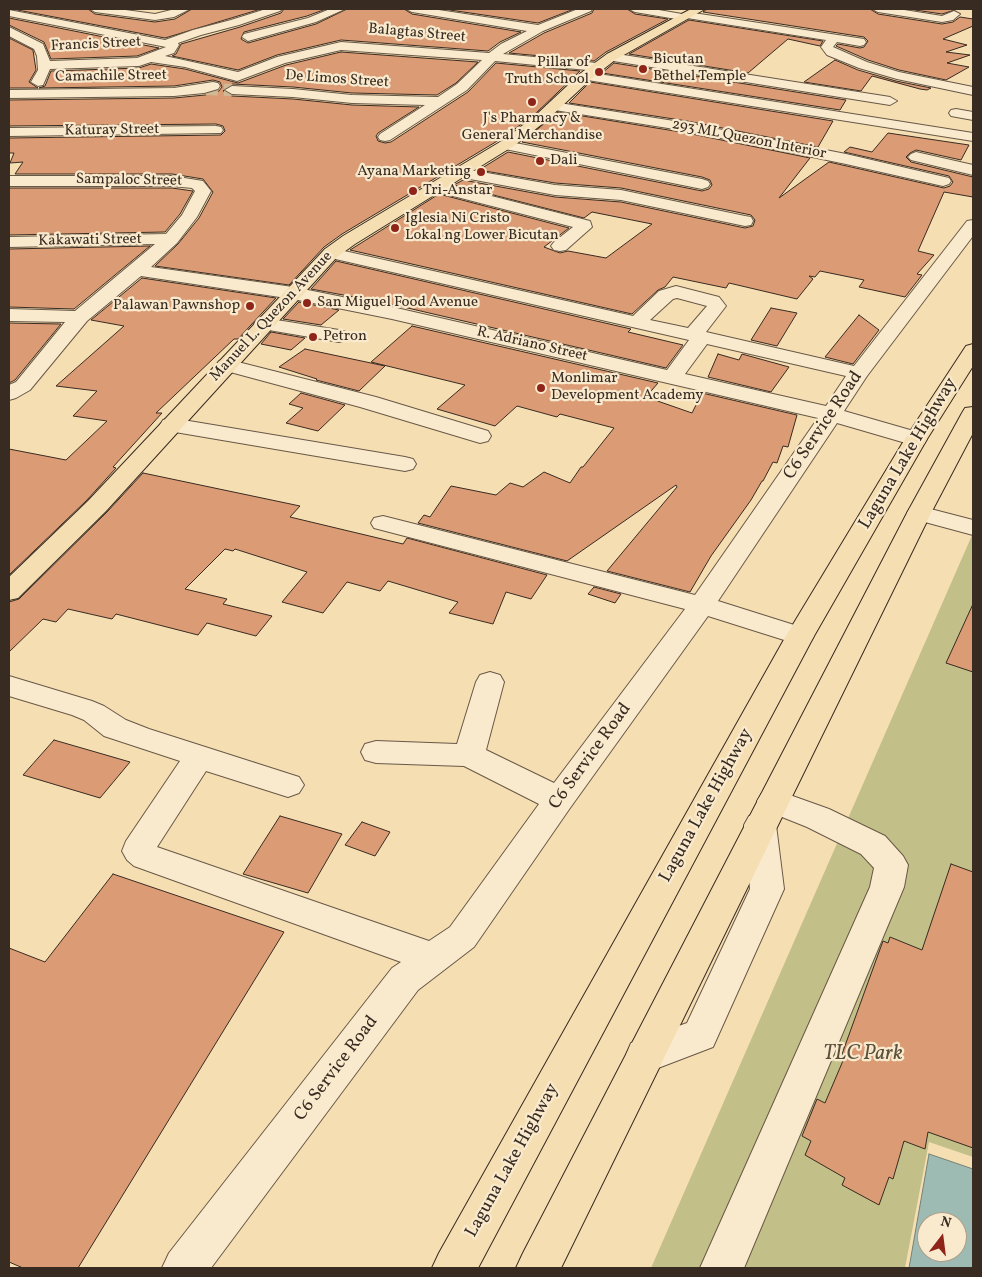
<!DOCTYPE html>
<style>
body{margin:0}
#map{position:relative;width:982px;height:1277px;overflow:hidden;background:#f6deb3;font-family:Vollkorn,serif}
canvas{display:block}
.frame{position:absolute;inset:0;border:10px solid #382b21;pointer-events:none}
.north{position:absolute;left:917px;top:1212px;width:50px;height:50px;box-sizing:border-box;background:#f9eace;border:1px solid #ac9e89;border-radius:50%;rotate:15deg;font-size:14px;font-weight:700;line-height:20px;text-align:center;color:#382b21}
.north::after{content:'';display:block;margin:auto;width:18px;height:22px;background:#8f2418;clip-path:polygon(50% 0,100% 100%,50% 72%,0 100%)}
</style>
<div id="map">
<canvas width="982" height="1277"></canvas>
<div class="frame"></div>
<div class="north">N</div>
</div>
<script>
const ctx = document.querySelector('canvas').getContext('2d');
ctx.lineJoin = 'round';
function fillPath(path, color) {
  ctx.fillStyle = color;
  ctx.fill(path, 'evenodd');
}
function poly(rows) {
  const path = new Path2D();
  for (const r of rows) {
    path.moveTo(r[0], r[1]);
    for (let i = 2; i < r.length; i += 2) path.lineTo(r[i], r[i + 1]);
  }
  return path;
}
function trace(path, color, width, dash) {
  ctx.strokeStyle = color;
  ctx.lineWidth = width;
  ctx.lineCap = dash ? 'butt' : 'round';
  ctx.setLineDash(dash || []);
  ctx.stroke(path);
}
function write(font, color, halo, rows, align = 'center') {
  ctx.font = font + ' Vollkorn,serif';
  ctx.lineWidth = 4.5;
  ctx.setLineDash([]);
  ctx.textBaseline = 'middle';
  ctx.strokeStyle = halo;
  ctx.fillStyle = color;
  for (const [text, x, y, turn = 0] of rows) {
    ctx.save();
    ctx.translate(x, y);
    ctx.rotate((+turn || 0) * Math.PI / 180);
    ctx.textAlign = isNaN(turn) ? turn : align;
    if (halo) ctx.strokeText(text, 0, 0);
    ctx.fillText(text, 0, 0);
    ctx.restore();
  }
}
fillPath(poly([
 [973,533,973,1157,929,1142,905,1268,651,1268]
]), '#c2c088');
const water = poly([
 [929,1154,973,1169,973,1268,909,1268,929,1154],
 [927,1222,957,1222,957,1252,927,1252,927,1222]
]);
fillPath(water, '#9dbbb2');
trace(water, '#758178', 1);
const building = poly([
 [12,9,88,9,95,14,155,22,175,19,192,9,261,9,165,38,12,9],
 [284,9,326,9,307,16,244,32,241,39,248,43,316,24,347,9,404,9,412,14,521,32,500,42,488,51,341,40,277,55,238,70,172,56,176,54,181,44,240,27,281,13,284,9],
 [443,9,574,9,538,23,443,9],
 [594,9,627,9,635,14,668,19,606,52,594,61,509,53,544,33,592,13,594,9],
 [707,9,870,9,878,14,942,24,953,22,960,17,973,19,973,26,943,39,967,45,946,52,970,55,947,63,969,67,946,80,899,70,868,60,836,46,838,44,860,48,864,47,868,41,864,37,703,12,707,9],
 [908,9,958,9,942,14,908,9],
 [9,18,159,48,137,56,51,59,44,42,9,25,9,18],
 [689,20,823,41,820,46,788,39,748,73,629,54,689,20],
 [9,38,33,50,36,70,29,82,38,88,9,88,9,38],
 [341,52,478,62,456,83,437,95,352,93,293,87,232,84,223,91,232,96,293,99,352,105,419,107,378,133,376,136,378,141,385,143,391,142,468,92,496,63,580,71,535,114,504,137,342,234,324,247,289,285,155,266,178,244,199,218,213,192,203,179,172,174,15,174,23,162,10,163,14,153,9,153,9,138,221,135,225,131,223,126,216,124,9,126,9,100,174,98,205,95,219,91,222,87,220,82,213,80,174,86,39,88,45,86,51,71,139,68,151,64,185,69,238,83,286,65,341,52],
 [835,60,858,70,896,81,931,88,927,90,920,89,872,76,861,91,804,82,835,60],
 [614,63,846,100,840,110,602,73,614,63],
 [590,82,833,121,818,147,687,121,569,103,590,82],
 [558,112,687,133,810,158,779,198,829,162,944,188,950,186,953,182,949,176,844,152,850,147,872,152,888,133,969,145,961,160,916,150,910,153,906,157,911,162,973,177,973,197,944,192,918,251,934,255,917,274,922,275,905,297,859,287,864,280,820,271,815,277,809,276,813,279,797,299,729,283,726,288,673,277,665,287,658,290,632,314,350,250,439,194,569,228,544,247,560,253,568,251,606,258,652,224,592,212,584,218,454,185,463,180,555,197,621,202,745,228,753,226,755,220,751,215,621,188,555,183,479,170,508,152,702,191,709,189,712,185,710,180,702,177,522,142,558,112],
 [9,188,172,188,193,191,180,214,165,232,9,235,9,188],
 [150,246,74,309,9,307,9,249,150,246],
 [336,261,631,329,628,332,683,345,666,368,356,296,354,297,311,289,336,261],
 [142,278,276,298,238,339,234,339,156,413,162,413,113,467,116,468,87,500,9,575,9,449,66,460,107,421,73,416,97,391,56,386,124,326,91,320,142,278],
 [299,302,339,310,321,325,283,319,299,302],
 [771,308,797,313,777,346,751,340,771,308],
 [859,315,879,330,853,364,825,357,859,315],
 [9,323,61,324,15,380,9,383,9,323],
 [412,326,658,383,646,397,692,413,702,393,797,415,788,447,783,446,777,463,773,462,763,481,762,481,751,500,711,556,690,592,607,571,677,487,676,485,567,561,418,523,424,515,430,517,451,486,496,495,510,483,523,487,544,472,570,483,581,467,583,467,614,428,560,414,557,417,517,406,495,426,437,409,465,385,371,362,412,326],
 [271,332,305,338,291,350,261,344,271,332],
 [305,349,385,366,359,391,316,380,317,379,279,367,305,349],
 [718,354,739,360,742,354,789,367,771,392,708,377,718,354],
 [301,393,345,405,318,431,286,423,303,408,289,404,301,393],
 [143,473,300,506,290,517,403,544,407,538,547,575,531,599,506,592,493,624,449,613,458,602,388,581,380,591,347,582,323,613,282,602,307,572,235,549,233,551,225,549,185,589,227,599,223,604,272,616,256,636,207,623,198,635,116,614,112,619,68,609,56,622,43,619,9,652,9,602,19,599,107,512,143,473],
 [594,587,621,594,615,603,588,594,594,587],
 [973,604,973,672,946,663,973,604],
 [54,740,130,762,100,798,23,775,54,740],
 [280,816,342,834,308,893,243,874,280,816],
 [362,822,390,832,375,856,345,845,362,822],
 [951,864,973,872,973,1148,928,1132,925,1149,904,1141,893,1179,889,1177,879,1205,842,1185,845,1178,805,1155,811,1141,802,1136,817,1099,825,1103,845,1056,842,1054,883,941,888,943,890,937,922,950,951,864],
 [113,874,284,932,78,1268,23,1268,9,1262,9,948,45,962,113,874]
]);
fillPath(building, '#db9b74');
trace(building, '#382b21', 1);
trace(poly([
 [206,89,232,90]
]), '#d0ba96', 12, [12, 6]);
const minor = poly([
 [90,9,118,9,155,14,175,9,190,9,174,17,155,20,95,12,90,9],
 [266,9,282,9,280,11,239,25,201,35,178,43,179,45,174,53,165,56,238,72,277,57,341,42,489,53,501,44,527,31,412,12,406,9,432,9,538,25,578,9,592,9,591,11,543,31,503,54,597,63,603,67,597,71,495,61,467,90,390,140,385,141,380,140,378,137,380,134,425,105,352,103,293,97,232,94,225,90,232,86,293,89,352,95,438,97,457,84,482,60,341,50,285,63,237,81,185,67,151,62,139,66,50,69,43,85,38,86,31,82,38,70,37,56,34,49,9,36,9,27,43,44,50,61,137,58,166,47,9,16,9,10,165,40,193,30,231,20,266,9],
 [330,9,345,9,316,22,248,41,242,37,244,34,308,18,330,9],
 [629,9,653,9,682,14,687,12,864,39,866,42,864,45,860,46,837,42,833,47,867,62,899,72,973,87,973,95,897,79,859,68,827,55,821,47,826,40,687,18,682,20,635,12,629,9],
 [872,9,898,9,942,16,954,11,960,14,953,20,942,22,878,12,872,9],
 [611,53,890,97,897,101,890,105,607,60,605,57,607,54,611,53],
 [586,72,973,133,973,141,581,79,580,76,586,72],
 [213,82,218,83,220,86,218,89,204,93,174,96,9,98,9,90,174,88,213,82],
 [553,102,687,123,846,154,949,178,951,181,949,184,943,186,846,164,687,131,548,109,546,106,553,102],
 [956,109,973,112,973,120,951,116,949,113,951,110,956,109],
 [216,126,221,127,223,130,221,133,9,136,9,128,216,126],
 [505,141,702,179,708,181,710,184,708,187,702,189,500,148,498,145,500,142,505,141],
 [916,152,973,165,973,175,911,160,908,157,911,154,916,152],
 [459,168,555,185,621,190,745,216,751,217,753,221,751,225,745,226,621,200,555,195,454,176,451,173,454,170,459,168],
 [9,176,172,176,203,181,211,191,197,217,177,243,151,267,293,287,392,307,667,370,689,340,331,258,325,257,322,253,325,249,331,248,633,316,659,291,676,286,719,297,726,306,706,332,854,366,967,221,973,220,973,236,867,376,844,411,924,434,927,439,924,444,916,446,837,423,718,601,810,630,814,636,810,642,800,645,708,616,570,808,474,947,418,990,211,1268,162,1268,169,1253,392,968,401,962,134,866,127,860,122,851,126,841,180,761,104,736,84,720,72,715,9,696,9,676,92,701,104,706,126,720,149,729,299,777,304,785,299,793,288,797,206,771,157,847,429,941,450,927,539,804,464,766,376,763,365,760,361,752,365,744,376,741,457,744,476,682,480,675,490,672,500,675,504,682,486,750,554,783,685,609,374,528,371,523,374,518,383,516,695,595,818,418,392,319,293,299,141,276,87,321,30,390,16,398,9,400,9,385,16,382,65,322,9,321,9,309,75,311,155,244,9,247,9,237,166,234,182,215,195,191,192,188,172,186,9,186,9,176],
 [677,298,707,306,688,328,650,320,673,299,677,298],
 [707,344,846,376,826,406,685,374,707,344],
 [436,182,590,221,592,227,566,250,560,251,554,250,551,246,554,242,573,227,430,190,428,187,430,184,436,182],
 [264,318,339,330,346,332,349,336,346,340,339,342,257,328,254,324,257,320,264,318],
 [226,359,376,397,488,431,491,436,488,441,480,443,360,407,219,369,216,365,219,361,226,359],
 [171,418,405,457,413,459,416,464,413,469,405,471,163,430,160,425,163,420,171,418],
 [919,506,973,520,973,535,910,518,907,513,910,508,919,506],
 [773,789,829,809,885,836,903,856,908,865,904,887,744,1268,700,1268,870,887,874,868,861,854,807,827,762,809,757,801,762,793,773,789],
 [760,813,771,816,776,825,784,889,713,1047,645,1073,631,1067,626,1055,631,1043,687,1023,750,889,744,825,749,816,760,813]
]);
const major = poly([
 [691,9,705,9,615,60,591,79,546,121,515,145,355,244,337,257,106,511,18,598,9,600,9,577,88,501,325,249,343,236,505,139,536,115,581,73,607,54,691,9],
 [973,344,973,366,927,439,814,636,478,1268,432,1268,439,1253,786,636,905,439,966,346,973,344],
 [973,407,973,433,931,513,561,1268,516,1268,523,1253,907,513,962,413,965,408,973,407]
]);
trace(minor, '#685846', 2);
trace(major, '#382b21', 2);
fillPath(minor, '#f9eace');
fillPath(major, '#f6deb3');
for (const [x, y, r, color] of [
 [643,69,5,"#8f2418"],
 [599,72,5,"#8f2418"],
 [532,102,5,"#8f2418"],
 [540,161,5,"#8f2418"],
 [481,172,5,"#8f2418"],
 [413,191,5,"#8f2418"],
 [395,228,5,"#8f2418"],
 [307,303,5,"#8f2418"],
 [250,306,5,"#8f2418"],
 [313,337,5,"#8f2418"],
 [541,388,5,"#8f2418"]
]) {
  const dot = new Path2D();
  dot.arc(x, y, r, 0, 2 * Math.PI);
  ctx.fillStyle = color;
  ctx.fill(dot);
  trace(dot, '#f9eace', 2);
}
write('15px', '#382b21', '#f9eace', [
 ["Balagtas Street",417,34,5],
 ["Francis Street",96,45,-3],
 ["Camachile Street",111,77,-1],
 ["De Limos Street",337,80,4],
 ["Katuray Street",112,131,-1],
 ["293 ML Quezon Interior",749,140,11],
 ["Sampaloc Street",129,181,1],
 ["Kakawati Street",90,241,-1],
 ["Manuel L. Quezon Avenue",272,317,-47],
 ["R. Adriano Street",532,345,13]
]);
write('15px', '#382b21', '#f9eace', [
 ["Bicutan",653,60],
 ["Bethel Temple",653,77],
 ["Pillar of",589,63,"right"],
 ["Truth School",589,80,"right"],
 ["J's Pharmacy &",532,119,"center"],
 ["General Merchandise",532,136,"center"],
 ["Dali",550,161],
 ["Ayana Marketing",471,172,"right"],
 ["Tri-Anstar",423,191],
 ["Iglesia Ni Cristo",405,219],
 ["Lokal ng Lower Bicutan",405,236],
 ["San Miguel Food Avenue",317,303],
 ["Palawan Pawnshop",240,306,"right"],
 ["Petron",323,337],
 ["Monlimar",551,379],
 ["Development Academy",551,396]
], 'left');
write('18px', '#382b21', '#f9eace', [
 ["C6 Service Road",824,426,-56],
 ["Laguna Lake Highway",909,454,-59],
 ["C6 Service Road",591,757,-54],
 ["Laguna Lake Highway",707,806,-61],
 ["C6 Service Road",337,1069,-53],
 ["Laguna Lake Highway",513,1161,-61]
]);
write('italic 21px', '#5a503b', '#f9eace', [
 ["TLC Park",863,1055]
]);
</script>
